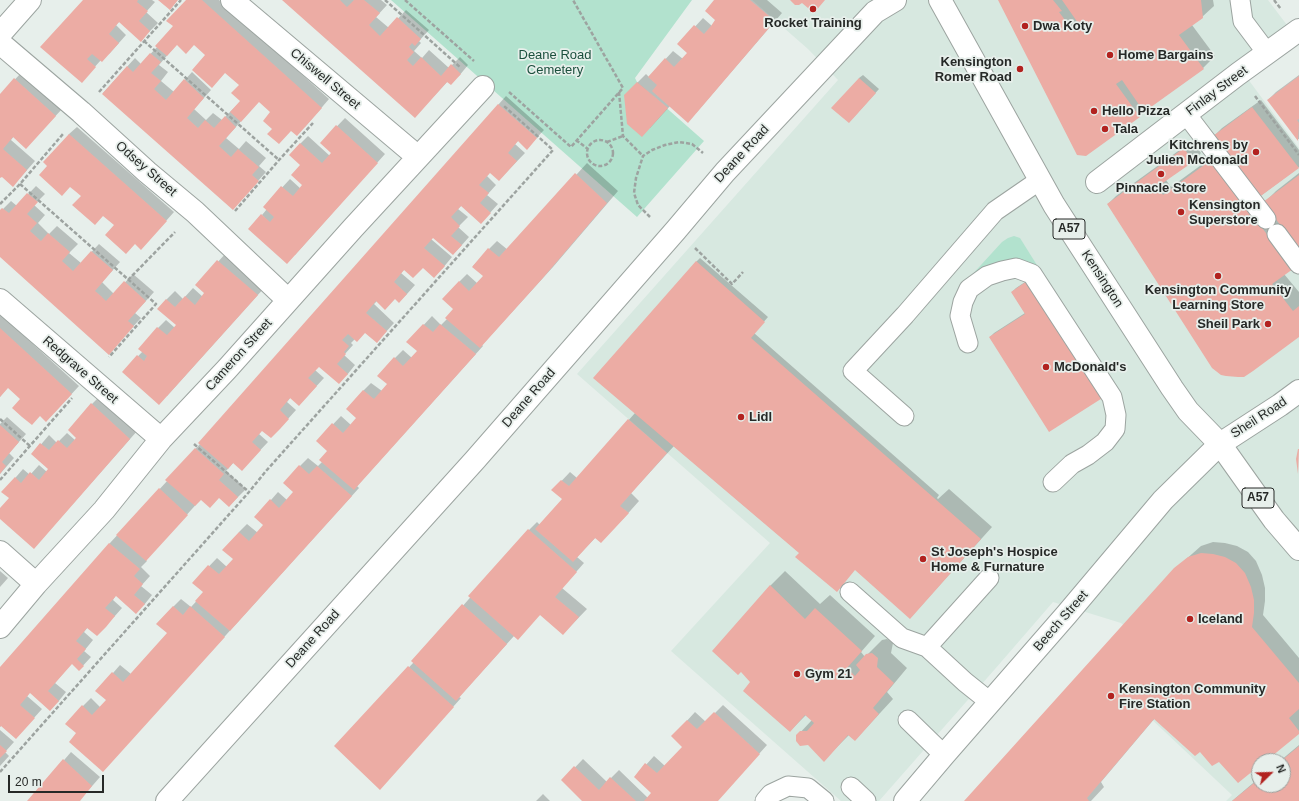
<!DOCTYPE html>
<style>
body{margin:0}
#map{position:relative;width:1299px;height:801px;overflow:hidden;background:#e7efeb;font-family:Arial,sans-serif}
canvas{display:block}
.north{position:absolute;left:1251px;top:753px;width:40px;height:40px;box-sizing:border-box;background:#e7efeb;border:1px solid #9aa09d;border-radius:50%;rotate:67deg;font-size:11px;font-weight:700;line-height:16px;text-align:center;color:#262927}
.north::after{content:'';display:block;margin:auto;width:14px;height:18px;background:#b2221f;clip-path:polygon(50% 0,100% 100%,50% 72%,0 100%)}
.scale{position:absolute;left:8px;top:775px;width:96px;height:18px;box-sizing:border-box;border:2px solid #262927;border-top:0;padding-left:5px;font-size:12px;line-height:14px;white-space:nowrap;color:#262927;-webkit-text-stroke:3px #e7efeb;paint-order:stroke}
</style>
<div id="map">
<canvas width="1299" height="801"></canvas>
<div class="north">N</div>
<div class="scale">20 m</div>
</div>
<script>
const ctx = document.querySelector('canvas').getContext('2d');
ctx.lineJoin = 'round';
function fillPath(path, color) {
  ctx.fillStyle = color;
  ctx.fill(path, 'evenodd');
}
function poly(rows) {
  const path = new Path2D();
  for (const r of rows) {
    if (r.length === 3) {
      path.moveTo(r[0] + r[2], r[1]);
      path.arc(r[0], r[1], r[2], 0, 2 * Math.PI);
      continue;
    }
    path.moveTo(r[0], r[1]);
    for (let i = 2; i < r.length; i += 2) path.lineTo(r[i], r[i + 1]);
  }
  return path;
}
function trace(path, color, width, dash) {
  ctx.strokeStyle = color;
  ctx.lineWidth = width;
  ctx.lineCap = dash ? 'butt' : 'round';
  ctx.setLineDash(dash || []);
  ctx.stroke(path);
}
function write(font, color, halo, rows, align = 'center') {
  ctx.font = font + ' Arial,sans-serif';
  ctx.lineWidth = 3.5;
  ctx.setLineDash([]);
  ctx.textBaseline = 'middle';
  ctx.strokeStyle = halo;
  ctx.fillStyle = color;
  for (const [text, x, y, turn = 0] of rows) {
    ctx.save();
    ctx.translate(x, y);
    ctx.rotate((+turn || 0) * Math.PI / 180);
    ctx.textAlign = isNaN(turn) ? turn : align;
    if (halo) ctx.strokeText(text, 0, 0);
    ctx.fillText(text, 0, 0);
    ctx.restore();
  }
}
fillPath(poly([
 [752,0,1268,0,1287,25,1236,63,1299,148,1299,801,1226,801,1232,795,1147,715,1180,678,1121,623,1053,602,995,669,879,801,841,801,671,651,770,543,577,374,838,80,808,49],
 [1259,761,1283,761,1283,785,1259,785]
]), '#d7e8e0');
fillPath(poly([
 [391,0,692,0,635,78,637,82,704,141,637,217],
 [1014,236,1020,238,1040,270,970,277,1002,242,1008,238]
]), '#b2e2ce');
fillPath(poly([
 [84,0,152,0,155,2,146,12,158,23,149,32,120,21,116,25,126,35,110,53,101,60,82,81],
 [187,0,219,0,329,99,305,127,292,130,273,128,272,112,259,101,226,138,239,149,246,141,266,158,259,166,266,172,240,201,103,93,135,58,141,64,158,46,175,26],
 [177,44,195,44,240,85,241,101,222,120,213,113,206,120,194,109,211,90,192,72,174,92,161,81,168,72,159,65],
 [284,0,381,0,387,5,376,17,389,28,406,10,429,30,419,41,421,43,414,51,422,58,429,50,449,68,460,57,468,65,459,76,448,81,423,108],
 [715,0,767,0,782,13,696,113,670,106,650,128,625,95,646,74,649,77,673,51,683,59,689,53,679,44,703,18,712,26,716,20],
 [1000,0,1213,0,1214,6,1202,17,1192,25,1215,56,1203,68,1145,110,1139,116],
 [23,71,63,108,34,139,14,136,11,140,35,161,20,178,2,175,0,177,0,95],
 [863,75,879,89,853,118,859,78],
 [1299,75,1299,139,1298,139,1268,100,1276,92],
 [506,96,544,130,527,148,519,140,515,144,525,153,499,180,490,172,487,176,496,185,487,195,498,204,489,214,462,205,458,209,468,217,458,227,469,237,461,246,453,254,434,237,431,239,452,257,442,269,423,267,405,269,401,273,415,285,407,294,399,302,395,298,377,301,374,304,394,323,385,333,366,332,355,339,351,343,353,345,344,355,355,365,347,375,319,366,315,370,324,378,299,405,291,397,287,402,296,410,287,420,262,430,259,434,268,442,250,461,234,462,226,471,246,489,229,506,220,497,201,499,146,560,147,561,141,567,150,576,141,586,152,595,144,605,116,595,113,600,122,608,114,617,88,627,84,632,93,640,84,651,91,657,79,670,72,663,55,683,66,692,58,702,30,692,27,696,42,709,24,729,2,725,0,727,0,668,110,543,168,480,167,480,200,444,199,443],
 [1261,100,1299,150,1299,167,1259,197,1264,203,1276,191,1299,173,1299,261,1284,274,1299,292,1299,336,1108,204,1116,196,1192,141,1201,153,1193,161,1166,180,1171,187,1223,149,1214,136,1222,128],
 [345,118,385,154,295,255,262,215,267,209,264,207,290,179,301,189,304,185,300,144,308,136,330,156,332,153,321,143],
 [77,127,174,212,149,240,135,243,49,166,69,134],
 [587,163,618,191,553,267,482,345,483,346,357,486,359,488,103,771,78,733,83,706,91,698,101,708,107,700,113,673,120,665,131,674,168,633,173,607,181,599,191,607,205,592,193,583,217,558,227,567,234,559,239,532,247,524,258,533,265,525,271,500,278,492,287,500,294,492,300,466,308,458,318,466,323,461,328,451,317,441,341,416,351,425,358,418,363,391,371,383,382,391,388,384,395,358,403,350,412,358,418,351,408,342,432,316,441,325,448,318,454,309,459,282,467,274,477,283,484,276,473,266,489,249,497,241,508,250],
 [36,186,45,194,34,205,45,215,38,223,49,234,57,226,78,244,69,253,81,263,99,244,120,262,102,282,114,294,133,274,154,292,135,313,141,318,116,345,0,256,0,212,11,201,17,206],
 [226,253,265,287,167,396,123,372,143,351,158,328,166,320,175,328,177,325,159,309,167,299,175,291,183,299,193,288,203,297,205,293,197,285],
 [700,258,768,317,754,333,939,495,937,498,938,499,949,489,992,527,910,618,855,569,800,553,674,446,631,493,639,501,623,519,596,537,577,557,584,563,562,588,587,609,563,634,541,614,514,636,459,697,461,698,388,780,335,746,414,662,529,530,537,522,540,525,564,499,553,490,570,472,577,478,635,413,696,262],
 [1034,276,1107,392,990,337,994,333,1025,313,1012,292,1016,288],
 [0,314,79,386,54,413,21,399,8,387,0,397],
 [100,396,138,430,41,540,0,518,0,510,10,498,3,492,23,469,30,475,39,465,47,472,50,469,33,454,49,435,57,443,67,433,75,440,92,404],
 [7,417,26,434,9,453,14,458,0,474,0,424],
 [1213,542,1225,543,1237,546,1248,552,1256,561,1262,575,1265,588,1265,601,1263,615,1299,658,1299,732,1264,761,1259,761,1259,765,1219,760,1200,750,1155,718,1101,782,1104,787,1091,801,965,801,1175,569,1201,546],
 [0,571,8,578,0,587],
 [785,571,820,604,830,595,875,636,861,652,865,657,882,640,887,639,893,643,891,653,907,668,887,692,893,699,869,725,855,740,849,735,824,760,809,744,797,736,812,720,806,715,790,731,752,681,770,586],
 [723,705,767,745,717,801,584,801,563,780,583,759,607,782,619,770,648,798,653,793,635,777,654,756,665,766,683,747,673,736,695,712,706,722],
 [0,730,14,742,5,752,9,756,0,766],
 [1299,745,1299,801,1232,801,1259,778,1259,785,1283,785,1283,761,1280,761],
 [71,752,100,777,79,801,29,801],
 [543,794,550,801,536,801]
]), '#0003');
fillPath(poly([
 [83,0,138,0,137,2,148,11,139,21,150,31,141,42,119,22,109,34,119,43,102,62,92,54,87,59,96,67,82,83,40,47],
 [158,0,178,0,170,10],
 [186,0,202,0,322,108,297,136,291,131,279,144,267,134,272,129,263,121,270,112,259,102,241,122,230,112,240,101,231,93,239,85,225,73,212,88,192,70,205,55,194,45,186,54,177,45,167,56,155,46,173,26,166,21],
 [282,0,340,0,347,7,354,0,364,0,380,13,369,25,380,36,397,17,421,39,415,46,412,43,409,47,414,52,407,60,413,66,421,57,441,76,451,64,461,74,451,85,447,82,415,118],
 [714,0,750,0,775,21,688,123,652,91,657,85,648,77,665,58,674,67,687,53,677,44,694,25,704,34,711,26,715,20,705,11],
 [790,0,825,0,814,13,802,3,799,5,795,5],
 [998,0,1053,0,1062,11,1059,12,1071,28,1078,23,1062,0,1201,0,1203,18,1179,35,1204,69,1144,112,1122,80,1116,84,1140,117,1086,156,1077,155],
 [150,53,161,62,151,73,161,81,154,89,166,100,184,79,204,98,187,118,198,128,205,120,214,128,225,116,236,127,219,146,231,157,238,149,259,167,252,175,259,181,233,210,102,94,127,66,133,72],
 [1299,76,1299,119,1297,120,1299,123,1298,141,1267,100],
 [14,78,56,116,26,149,13,137,3,149,27,170,13,187,2,177,0,178,0,94],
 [859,78,876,93,849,123,831,108],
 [637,82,668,108,642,137,627,124,624,95],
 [498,104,537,138,527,150,518,141,508,153,517,161,499,181,490,173,479,185,489,193,480,203,491,213,481,224,461,206,451,217,460,226,451,236,462,245,453,255,433,238,424,248,445,266,434,278,423,268,413,278,404,270,394,282,407,294,399,303,395,299,385,310,376,301,366,313,387,331,377,343,365,333,357,342,348,334,342,340,349,346,344,352,346,354,337,364,348,374,339,384,319,367,308,378,317,386,299,406,290,398,280,410,289,419,280,429,271,438,262,431,252,442,261,450,242,471,233,463,228,469,198,443],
 [1252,107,1299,168,1258,198,1213,136],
 [336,125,378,163,287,264,248,229,261,214,270,222,274,217,263,207,281,186,293,196,302,185,291,175,300,165,289,155,300,143,322,163,331,153,320,143],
 [69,134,167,221,141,250,135,244,126,254,105,235,114,225,103,216,95,225,72,205,81,196,75,191,70,187,62,196,39,175,47,166,43,162],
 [1184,148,1193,162,1157,187,1163,195,1211,160,1293,269,1272,284,1293,311,1299,306,1299,337,1253,371,1244,377,1238,377,1226,376,1221,375,1212,368,1107,204],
 [575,173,607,203,542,279,480,348,445,318,453,309,442,299,459,281,469,291,483,276,472,267,488,248,499,257],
 [1299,175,1299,250,1263,202],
 [27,193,38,202,27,214,37,223,30,231,41,241,48,233,70,252,62,261,73,271,91,251,113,270,95,291,101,296,106,301,124,281,146,301,128,321,134,326,109,355,0,257,0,210,2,208,9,213],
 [217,260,258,295,159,405,122,372,137,355,144,361,147,356,138,349,157,327,167,335,176,325,157,309,166,299,175,307,185,296,195,305,204,293,195,285],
 [696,261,765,322,751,338,981,539,910,619,855,570,837,592,795,557,799,553,593,378],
 [1030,279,1104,397,1049,432,989,337,1025,314,1011,292],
 [423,324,433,332,440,324,476,354,354,490,319,460,327,451,316,441,332,423,343,433,356,418,346,409,363,390,374,399,387,384,377,376,394,357,403,366,417,351,406,342],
 [0,328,72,394,46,422,40,416,32,425,22,417,12,408,20,399,8,388,0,397],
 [91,403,130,439,34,549,0,519,0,508,9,498,1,492,15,477,21,483,30,472,39,480,48,469,31,454,40,443,49,450,58,440,67,448,76,438,68,430],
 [628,419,667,453,620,506,629,513,601,543,595,538,573,562,535,529,562,499,551,490,561,480,569,486],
 [0,425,19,442,2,462,6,466,0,474],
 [195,448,224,474,219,480,238,497,229,507,219,498,210,508,201,500,195,506,165,480],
 [1298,449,1299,449,1298,474,1296,459],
 [299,465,309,474,317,466,352,496,230,631,195,601,203,592,192,583,208,565,219,574,233,559,222,550,239,532,249,541,263,525,254,517,270,499,279,508,293,492,283,483],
 [159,488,188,515,146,561,116,535],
 [528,529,577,572,555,597,579,617,563,635,540,615,518,640,468,596],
 [109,543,140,569,134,576,143,584,134,595,145,604,136,614,116,596,105,608,115,616,106,627,97,636,87,628,76,641,86,649,77,659,84,666,79,671,72,664,48,691,59,701,50,711,30,693,20,705,35,718,16,739,1,726,0,727,0,667],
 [1201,553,1213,554,1225,557,1236,563,1245,573,1251,587,1254,600,1254,613,1252,627,1299,683,1299,709,1289,718,1299,731,1299,734,1266,761,1259,761,1259,766,1238,783,1219,762,1212,766,1200,752,1195,756,1154,719,1087,798,1089,801,964,801,1174,568,1188,557],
 [770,585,805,619,815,608,862,651,847,668,855,676,860,670,856,665,866,654,872,653,878,658,877,667,894,683,873,708,879,714,855,741,848,735,824,762,808,745,800,746,796,741,796,735,800,731,807,731,814,723,805,715,790,732,743,691,750,682,741,672,738,675,712,651],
 [462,604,507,644,456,701,411,661],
 [173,606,183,615,190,606,225,637,103,772,69,742,76,733,65,724,82,705,92,715,106,700,95,691,112,672,123,682,167,633,156,624],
 [408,666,454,707,380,790,334,746],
 [714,712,760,754,718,801,644,801,651,793,634,777,645,763,657,773,682,747,671,736,687,720,697,729],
 [0,745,7,751,0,758],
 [1299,746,1299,801,1232,801,1259,779,1259,785,1283,785,1283,761,1281,761],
 [63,759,92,786,80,801,27,801],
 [574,766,599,790,610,777,636,801,582,801,561,780]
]), '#ecaca4');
const lane = poly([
 [1240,0,1243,21,1267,53],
 [1186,114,1266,219],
 [1277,234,1299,264],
 [968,343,960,316,963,302,969,289,987,276,1002,271,1016,268,1032,274,1112,397,1116,415,1115,429,1105,442,1088,455,1072,464,1053,482],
 [904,416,853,371,905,315,995,211,1040,180],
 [989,578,927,647,965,682,990,702],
 [850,592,902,638,927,647],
 [908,720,944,755],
 [851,787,866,801],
 [765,801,771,794,788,786,808,788,824,801]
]);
const street = poly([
 [232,0,418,157],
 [0,34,30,0],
 [0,43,81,112,147,172,195,212,288,300],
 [1097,182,1238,74,1299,30],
 [0,300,161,439],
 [0,552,36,584],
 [0,627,36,584,104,510,161,439,227,369,353,228,483,87],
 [167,801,475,460,676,230,725,172,875,12,895,0],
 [905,801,944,755,1067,614,1163,500,1220,444]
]);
const secondary = poly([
 [1220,444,1280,405,1299,391]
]);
const primary = poly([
 [940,0,1054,205,1172,388,1188,411,1220,444,1274,520,1299,549]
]);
trace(lane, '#9ca4a0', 21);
trace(street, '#9ca4a0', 24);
trace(secondary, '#9ca4a0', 24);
trace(primary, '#9ca4a0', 24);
trace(poly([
 [385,0,461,68],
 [405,0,474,61],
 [1274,0,1281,9],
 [144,41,279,160],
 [99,92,181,0],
 [509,92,571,147,623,88,573,0],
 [619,92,623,136,643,156],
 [1255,96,1299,155],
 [576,140,588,149],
 [600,153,13],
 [607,142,623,136],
 [20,184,156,304,109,357],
 [0,204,20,184,63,134],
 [235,211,279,160,313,123],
 [650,217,638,205,634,193,636,178,643,156,652,150,665,145,679,142,692,144,703,153],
 [695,248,732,284,743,272],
 [128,280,175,232],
 [0,419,30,446],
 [194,444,249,492],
 [0,480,72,398],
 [0,772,249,492,266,471,553,150,504,106]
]), '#9da3a0', 2.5, [4, 2]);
trace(lane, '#fff', 19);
trace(street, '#fff', 22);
trace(secondary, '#fff', 22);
trace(primary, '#fff', 22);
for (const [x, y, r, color] of [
 [813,9,4,"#b2221f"],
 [1025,26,4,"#b2221f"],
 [1110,55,4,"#b2221f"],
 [1020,69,4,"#b2221f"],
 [1094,111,4,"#b2221f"],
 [1105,129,4,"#b2221f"],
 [1256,152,4,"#b2221f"],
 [1161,174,4,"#b2221f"],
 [1181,212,4,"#b2221f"],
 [1218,276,4,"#b2221f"],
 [1268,324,4,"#b2221f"],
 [1046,367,4,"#b2221f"],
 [741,417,4,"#b2221f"],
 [923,559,4,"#b2221f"],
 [1190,619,4,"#b2221f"],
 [797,674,4,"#b2221f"],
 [1111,696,4,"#b2221f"]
]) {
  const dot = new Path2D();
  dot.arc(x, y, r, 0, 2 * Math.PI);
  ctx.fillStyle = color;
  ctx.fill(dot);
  trace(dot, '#e7efeb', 1.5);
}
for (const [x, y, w] of [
 [1069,229,32],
 [1258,498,32]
]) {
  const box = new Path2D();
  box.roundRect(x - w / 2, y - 10, w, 20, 3);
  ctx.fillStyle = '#e7efeb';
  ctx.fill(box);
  trace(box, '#262927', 1);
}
write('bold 12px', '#262927', null, [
 ["A57",1069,229],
 ["A57",1258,498]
]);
write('bold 13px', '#262927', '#e7efeb', [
 ["Rocket Training",813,23,"center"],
 ["Dwa Koty",1033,26],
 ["Home Bargains",1118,55],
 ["Kensington",1012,62,"right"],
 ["Romer Road",1012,77,"right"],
 ["Hello Pizza",1102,111],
 ["Tala",1113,129],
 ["Kitchrens by",1248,145,"right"],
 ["Julien Mcdonald",1248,160,"right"],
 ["Pinnacle Store",1161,188,"center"],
 ["Kensington",1189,205],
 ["Superstore",1189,220],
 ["Kensington Community",1218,290,"center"],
 ["Learning Store",1218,305,"center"],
 ["Sheil Park",1260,324,"right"],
 ["McDonald's",1054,367],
 ["Lidl",749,417],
 ["St Joseph's Hospice",931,552],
 ["Home & Furnature",931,567],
 ["Iceland",1198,619],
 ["Gym 21",805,674],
 ["Kensington Community",1119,689],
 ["Fire Station",1119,704]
], 'left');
write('13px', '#1c503e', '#e7efeb', [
 ["Deane Road",555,55],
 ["Cemetery",555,70]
]);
write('13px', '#262927', '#e7efeb', [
 ["Chiswell Street",325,79,40],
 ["Finlay Street",1217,91,-37],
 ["Deane Road",742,154,-47],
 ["Odsey Street",146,169,41],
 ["Kensington",1102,279,57],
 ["Cameron Street",239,355,-48],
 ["Redgrave Street",80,370,41],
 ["Deane Road",529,398,-49],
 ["Sheil Road",1259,418,-33],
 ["Beech Street",1061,621,-49],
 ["Deane Road",313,639,-48]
]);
</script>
